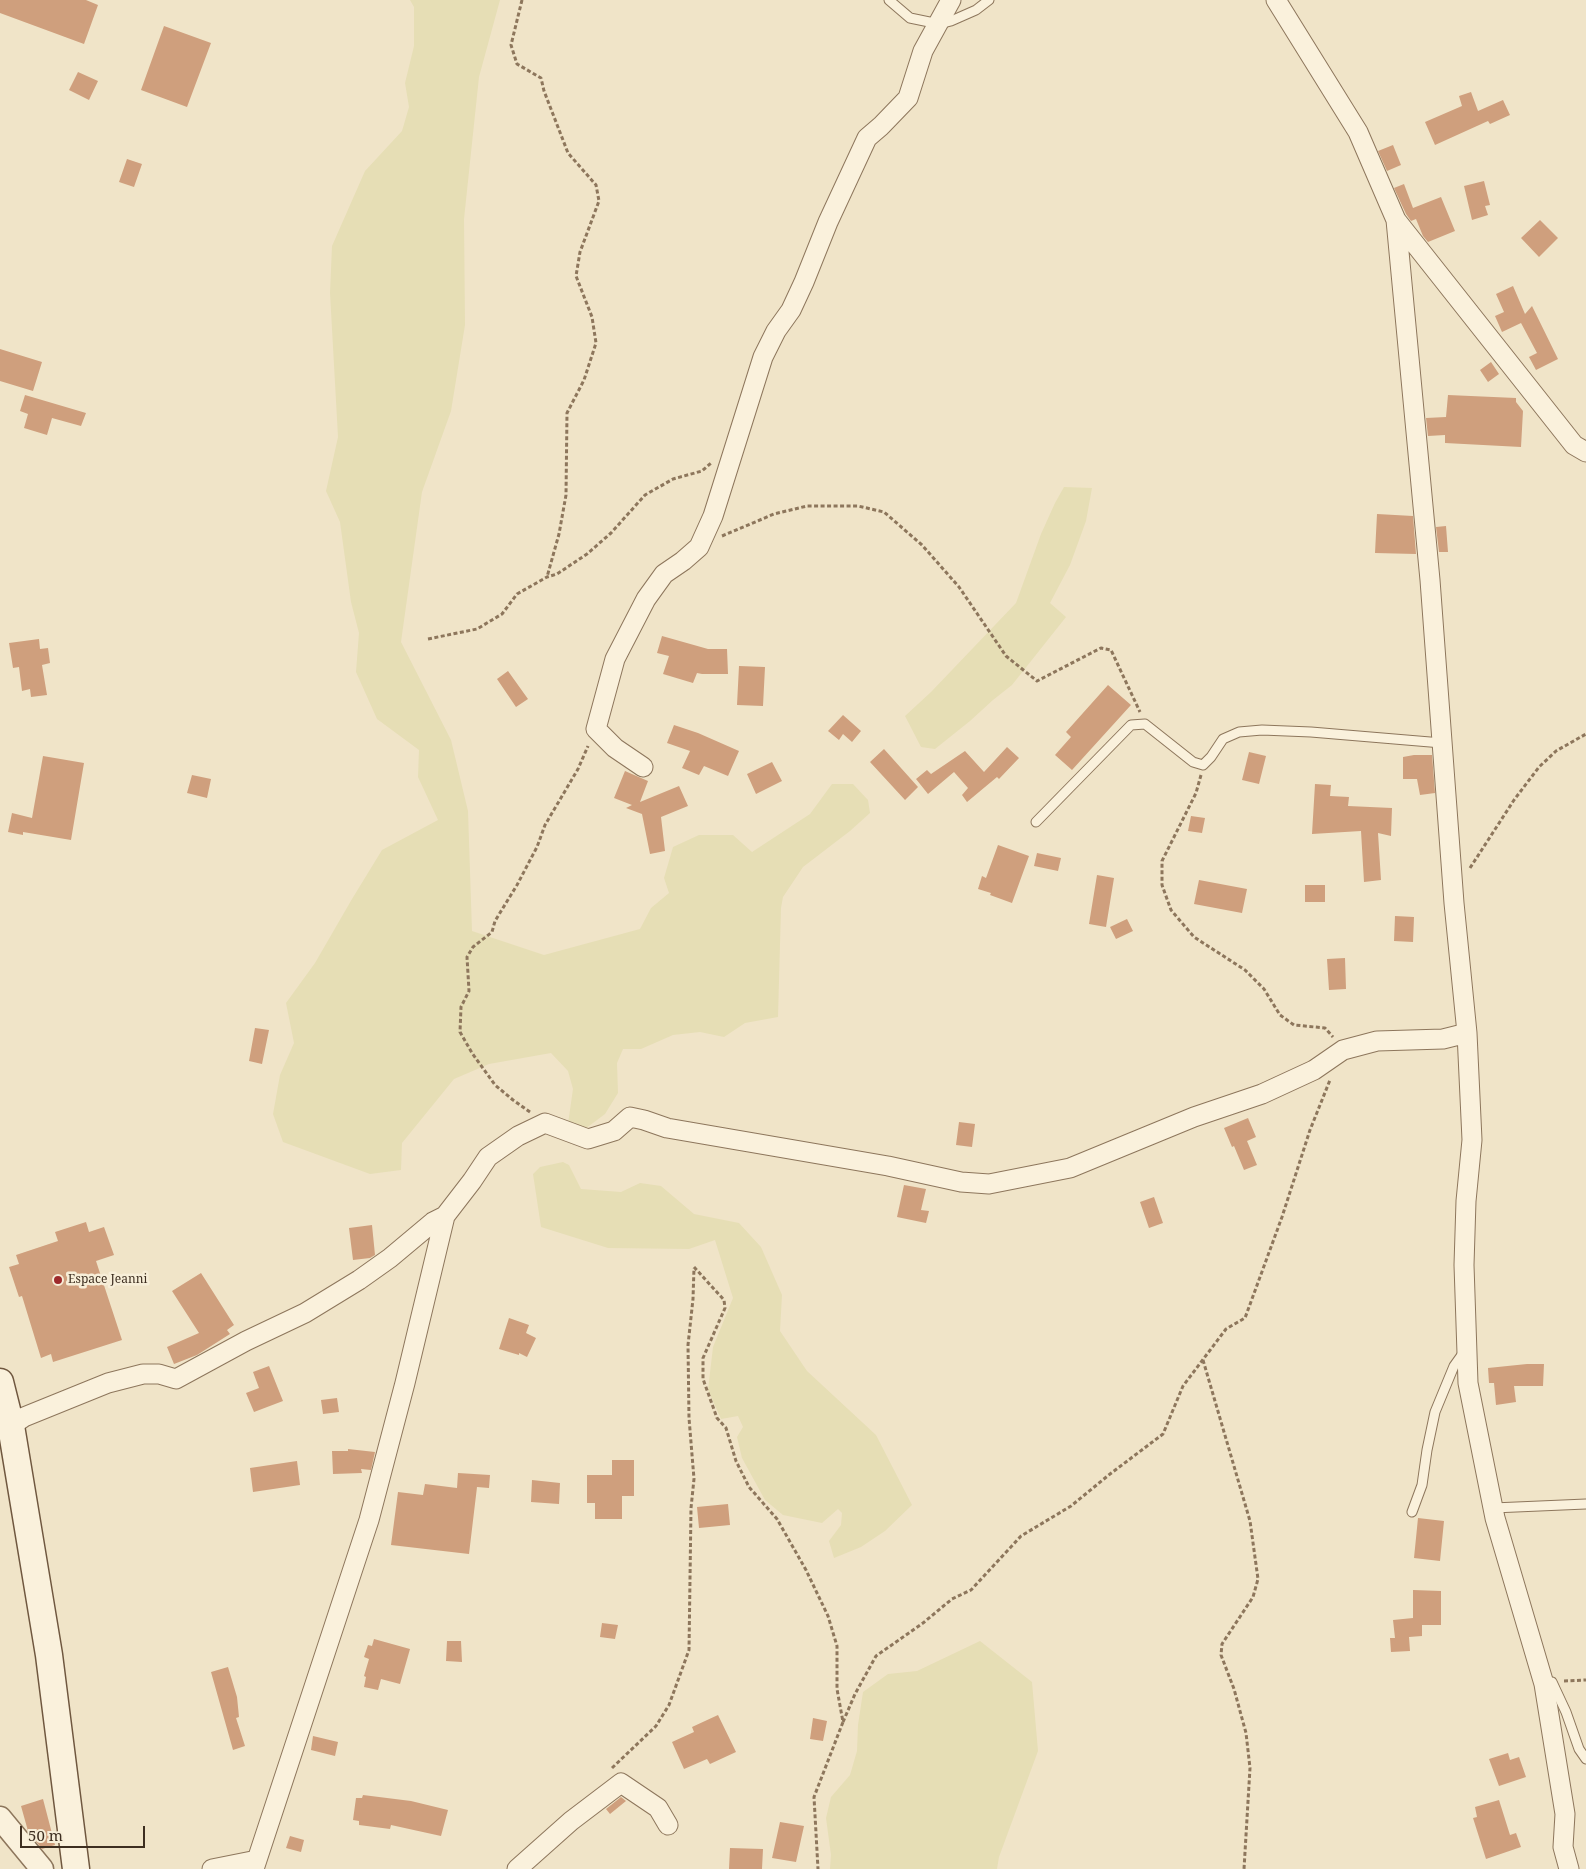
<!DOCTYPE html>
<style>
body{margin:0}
#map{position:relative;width:1586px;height:1869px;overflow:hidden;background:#f0e4c8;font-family:"Noto Serif",serif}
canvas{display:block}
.scale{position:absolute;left:20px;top:1826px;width:125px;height:22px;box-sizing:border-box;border:2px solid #3d2e20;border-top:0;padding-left:6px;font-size:15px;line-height:18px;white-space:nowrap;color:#3d2e20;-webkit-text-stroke:4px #f7eed8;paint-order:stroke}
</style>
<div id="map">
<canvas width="1586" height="1869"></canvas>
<div class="scale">50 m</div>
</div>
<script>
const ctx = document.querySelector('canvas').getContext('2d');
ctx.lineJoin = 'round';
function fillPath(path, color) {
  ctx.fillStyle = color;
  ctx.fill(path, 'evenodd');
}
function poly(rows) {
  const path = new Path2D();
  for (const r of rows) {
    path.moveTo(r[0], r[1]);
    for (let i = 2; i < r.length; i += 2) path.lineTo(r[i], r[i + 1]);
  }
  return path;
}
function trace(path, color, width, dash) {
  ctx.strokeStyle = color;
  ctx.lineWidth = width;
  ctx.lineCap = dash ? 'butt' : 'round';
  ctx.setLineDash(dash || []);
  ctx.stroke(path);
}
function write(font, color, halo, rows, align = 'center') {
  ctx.font = font + ' "Noto Serif",serif';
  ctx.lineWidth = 5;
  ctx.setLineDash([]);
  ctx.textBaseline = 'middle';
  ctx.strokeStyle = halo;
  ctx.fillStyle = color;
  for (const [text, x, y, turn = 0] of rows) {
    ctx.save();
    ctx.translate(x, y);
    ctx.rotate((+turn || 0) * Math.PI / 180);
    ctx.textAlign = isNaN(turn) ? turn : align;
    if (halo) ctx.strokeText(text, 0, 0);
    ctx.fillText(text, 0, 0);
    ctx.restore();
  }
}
fillPath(poly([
 [410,0,500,0,479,77,464,219,465,325,451,411,422,492,401,642,451,740,468,811,472,931,544,955,640,929,651,908,669,893,664,878,673,847,699,835,733,835,752,852,810,814,832,784,853,784,868,800,870,813,850,831,803,867,783,897,781,908,778,1017,745,1023,724,1037,700,1032,673,1035,641,1049,623,1049,617,1063,618,1093,605,1114,577,1135,568,1124,573,1089,568,1071,551,1053,489,1064,454,1079,402,1143,401,1170,370,1174,283,1142,273,1114,280,1075,294,1043,286,1003,315,963,352,899,382,850,438,820,418,777,419,750,377,719,356,672,359,633,351,602,340,522,326,491,338,437,330,293,332,246,365,171,402,131,409,107,405,83,414,46,414,7],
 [1064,487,1092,488,1086,521,1070,565,1050,603,1066,617,1012,685,993,700,970,721,935,749,921,747,905,716,931,692,1016,603,1041,534,1055,503],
 [563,1162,569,1165,581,1189,621,1192,640,1183,661,1186,694,1214,739,1223,761,1247,782,1295,780,1331,807,1371,876,1435,912,1505,885,1531,861,1547,834,1558,829,1541,841,1525,842,1513,838,1509,822,1523,783,1515,765,1500,742,1458,737,1437,743,1427,738,1416,721,1419,708,1390,713,1347,733,1298,715,1240,689,1249,608,1248,541,1227,533,1174,540,1167],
 [980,1641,1032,1682,1038,1751,999,1857,997,1869,830,1869,831,1855,826,1818,831,1797,850,1775,857,1751,858,1725,863,1692,888,1674,917,1671]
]), '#e6deb5');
fillPath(poly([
 [0,0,86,0,98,5,84,44,0,13],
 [164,26,211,43,187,107,141,90],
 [78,72,98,81,89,100,69,90],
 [1471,92,1478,111,1503,100,1510,115,1490,124,1488,121,1435,145,1425,122,1462,106,1459,96],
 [1393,145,1401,165,1387,171,1378,151],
 [127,159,142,164,134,187,119,182],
 [1484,181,1490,205,1485,206,1488,215,1472,220,1464,186],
 [1404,184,1413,208,1441,197,1455,231,1428,242,1423,236,1416,219,1411,221,1406,214,1394,188],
 [1540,220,1558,238,1539,257,1521,238],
 [1513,286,1525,314,1532,306,1558,359,1536,370,1529,357,1537,353,1521,323,1502,332,1495,316,1504,312,1496,294],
 [0,349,42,362,33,391,0,381],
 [1491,362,1499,374,1488,382,1480,370],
 [25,395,86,413,81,426,52,418,47,435,24,428,28,414,20,411],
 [1448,395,1516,398,1516,402,1523,411,1521,447,1445,443,1445,435,1428,436,1426,418,1446,417],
 [1377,514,1413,516,1416,554,1375,553],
 [1446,526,1448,552,1439,552,1436,527],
 [662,636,708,649,727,649,728,674,702,674,697,673,693,683,663,674,669,656,657,653],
 [39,639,40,649,48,648,50,663,42,665,47,695,31,697,30,689,22,691,19,667,13,668,9,643],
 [739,666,765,667,763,706,737,705],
 [508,671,528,699,516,707,497,679],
 [1108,685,1131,705,1072,770,1055,755,1071,737,1066,732],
 [843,715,861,731,852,742,843,734,839,740,828,731],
 [674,725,698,733,739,751,728,776,704,766,699,775,682,768,690,751,667,743],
 [1007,747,1019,758,999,779,997,777,967,802,962,795,968,788,954,772,928,794,916,779,927,770,931,774,965,751,984,772],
 [884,749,918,787,905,800,870,762],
 [1249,752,1266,756,1259,784,1242,780],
 [1414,755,1432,755,1435,793,1420,795,1417,779,1403,779,1403,757],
 [43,756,84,763,71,840,23,832,23,835,8,832,12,813,32,818],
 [772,762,782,781,756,794,747,774],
 [625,771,648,781,640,802,679,786,688,806,661,817,665,851,650,854,642,814,626,808,632,805,614,798],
 [192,775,211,779,207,798,187,793],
 [1315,784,1331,785,1330,796,1349,797,1348,806,1392,808,1391,836,1378,833,1381,880,1364,882,1361,831,1312,834],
 [1191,816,1205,818,1202,833,1188,831],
 [998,845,1029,856,1012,903,990,895,991,893,978,889,982,876,986,878],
 [1037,853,1061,858,1058,871,1034,866],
 [1097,875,1114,878,1106,927,1089,924],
 [1199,880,1247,889,1242,913,1194,904],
 [1305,885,1325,885,1325,902,1305,902],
 [1395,916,1414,917,1413,942,1394,941],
 [1127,919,1133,931,1116,939,1110,927],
 [1345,958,1346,989,1329,990,1327,959],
 [255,1028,269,1030,262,1064,249,1061],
 [1248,1118,1256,1137,1247,1141,1257,1165,1244,1170,1234,1146,1232,1147,1224,1128],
 [959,1122,975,1124,972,1147,956,1145],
 [904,1185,926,1189,921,1210,929,1211,926,1223,897,1217],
 [1154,1197,1163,1223,1149,1228,1140,1202],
 [86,1222,89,1232,104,1227,114,1255,96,1261,122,1340,53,1362,51,1354,41,1358,22,1296,19,1297,9,1267,19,1264,16,1255,58,1241,55,1232],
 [372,1225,375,1255,370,1258,353,1260,349,1228],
 [201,1273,234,1325,227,1330,230,1334,197,1355,174,1364,167,1347,199,1333,172,1291],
 [509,1318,529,1325,526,1333,536,1338,527,1357,519,1353,519,1355,499,1349],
 [1527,1364,1544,1364,1543,1386,1514,1386,1516,1402,1496,1405,1494,1383,1489,1383,1488,1368],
 [269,1366,283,1401,254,1412,246,1393,259,1388,253,1372],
 [337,1398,339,1412,323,1414,321,1400],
 [348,1449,375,1452,371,1470,361,1469,362,1473,333,1474,332,1451,348,1451],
 [612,1460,634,1460,634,1496,622,1496,622,1519,595,1519,595,1503,587,1503,587,1475,612,1475],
 [297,1461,300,1485,253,1492,250,1468],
 [458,1473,490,1475,489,1488,477,1487,469,1554,391,1545,398,1492,423,1495,425,1484,457,1488],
 [532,1480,560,1483,559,1504,531,1502],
 [728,1504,730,1525,699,1528,697,1507],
 [1418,1518,1444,1521,1440,1561,1414,1558],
 [1413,1590,1441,1591,1441,1625,1422,1625,1422,1636,1409,1637,1410,1651,1391,1652,1390,1638,1395,1638,1393,1620,1413,1618],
 [602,1623,618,1625,615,1639,600,1637],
 [374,1639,410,1649,400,1684,381,1679,378,1690,364,1687,366,1677,364,1676,369,1659,364,1657,368,1645,372,1646],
 [447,1641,461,1641,462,1662,446,1661],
 [228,1667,237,1697,239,1717,236,1718,245,1746,233,1750,211,1672],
 [718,1715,736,1752,710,1764,707,1759,684,1769,672,1742,694,1732,692,1727],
 [813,1718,827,1721,823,1741,810,1739],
 [313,1736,338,1742,335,1756,311,1750],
 [1508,1753,1510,1760,1519,1757,1526,1777,1499,1786,1489,1759],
 [363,1795,411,1801,448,1810,441,1836,391,1825,390,1829,359,1825,359,1821,353,1820,356,1798,362,1798],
 [621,1797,626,1801,610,1814,606,1809],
 [43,1799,55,1845,42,1849,28,1831,21,1806],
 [1499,1800,1510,1835,1516,1833,1521,1847,1486,1859,1473,1818,1477,1817,1475,1807],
 [780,1822,804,1826,796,1862,772,1858],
 [290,1836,304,1840,301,1852,286,1848],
 [730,1848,763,1849,762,1869,729,1869]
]), '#cf9f7d');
const service = poly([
 [889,0,910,18,939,24,951,21,976,10,989,0],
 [1036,822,1131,725,1145,724,1193,762,1203,765,1211,757,1223,739,1239,732,1262,730,1311,732,1442,743],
 [1493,1508,1586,1504],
 [1412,1512,1422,1485,1427,1450,1435,1412,1454,1366,1464,1352],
 [1552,1682,1566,1712,1579,1749,1586,1759]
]);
const minor = poly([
 [1276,0,1358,132,1396,220,1430,580,1454,903,1467,1033,1472,1140,1466,1201,1464,1265,1468,1383,1495,1518,1544,1684,1565,1814,1563,1847,1569,1869],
 [1396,220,1574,445,1586,452],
 [643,767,615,748,596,729,615,659,646,599,664,574,683,561,699,547,713,516,763,357,776,331,791,310,804,282,828,222,867,138,881,126,908,98,923,51,951,0],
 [11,1426,24,1417,108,1383,143,1374,159,1374,176,1379,246,1341,305,1313,359,1280,390,1258,433,1222,445,1216],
 [212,1869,257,1860],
 [254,1869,369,1520,405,1383,445,1216,472,1181,488,1157,518,1136,545,1123,588,1139,614,1131,630,1117,644,1120,667,1128,888,1166,961,1182,989,1184,1070,1168,1194,1117,1262,1094,1314,1070,1343,1050,1377,1041,1443,1039,1467,1033],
 [517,1869,571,1821,621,1783,658,1808,668,1825]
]);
const tertiary = poly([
 [0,1818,42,1869]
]);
const secondary = poly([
 [0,1382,11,1426,49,1655,76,1869]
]);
trace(service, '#8d765c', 11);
trace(minor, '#8d765c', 21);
trace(tertiary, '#8d765c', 25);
trace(secondary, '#6f573f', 29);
trace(poly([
 [522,0,511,45,517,64,541,78,544,91,568,153,596,185,599,201,580,252,576,276,592,317,596,343,584,380,567,413,566,495,559,534,547,577],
 [722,536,774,514,807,506,858,506,884,512,922,545,959,587,1006,656,1037,681,1101,648,1111,650,1140,712],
 [428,639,477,629,502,614,517,594,547,577,557,574,587,554,611,533,645,495,673,479,702,471,711,463],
 [1201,775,1196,793,1162,861,1162,885,1171,910,1194,937,1245,970,1264,989,1280,1015,1294,1025,1325,1028,1333,1037],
 [1470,868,1514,800,1539,767,1556,751,1586,734],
 [530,1112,513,1100,495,1085,472,1053,460,1032,461,1007,469,991,467,957,473,947,492,932,495,921,517,885,537,847,545,825,578,769,588,746],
 [694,1267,724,1300,725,1308,703,1358,703,1379,717,1418,726,1428,736,1461,749,1487,777,1519,806,1570,828,1616,837,1646,837,1689,843,1722,814,1797,818,1869],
 [1203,1360,1250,1521,1258,1579,1253,1597,1222,1644,1221,1655,1234,1689,1246,1733,1250,1768,1244,1869],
 [1564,1681,1586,1680],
 [843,1722,855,1694,876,1656,923,1623,952,1599,971,1590,1021,1536,1071,1506,1110,1474,1163,1434,1183,1386,1226,1329,1245,1318,1282,1217,1310,1130,1330,1080],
 [612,1768,656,1726,669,1705,689,1650,691,1508,694,1479,689,1418,688,1345,693,1299,694,1268]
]), '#8d765c', 3, [4, 2.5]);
trace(service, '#faf1dc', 9);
trace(minor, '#faf1dc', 19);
trace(tertiary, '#faf1dc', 22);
trace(secondary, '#faf1dc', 26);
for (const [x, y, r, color] of [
 [58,1280,5,"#9e2a2b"]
]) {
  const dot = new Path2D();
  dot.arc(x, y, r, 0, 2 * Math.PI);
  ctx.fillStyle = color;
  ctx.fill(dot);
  trace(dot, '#f7eed8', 2);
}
write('12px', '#3d2e20', '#f7eed8', [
 ["Espace Jeanni",68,1280]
], 'left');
</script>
